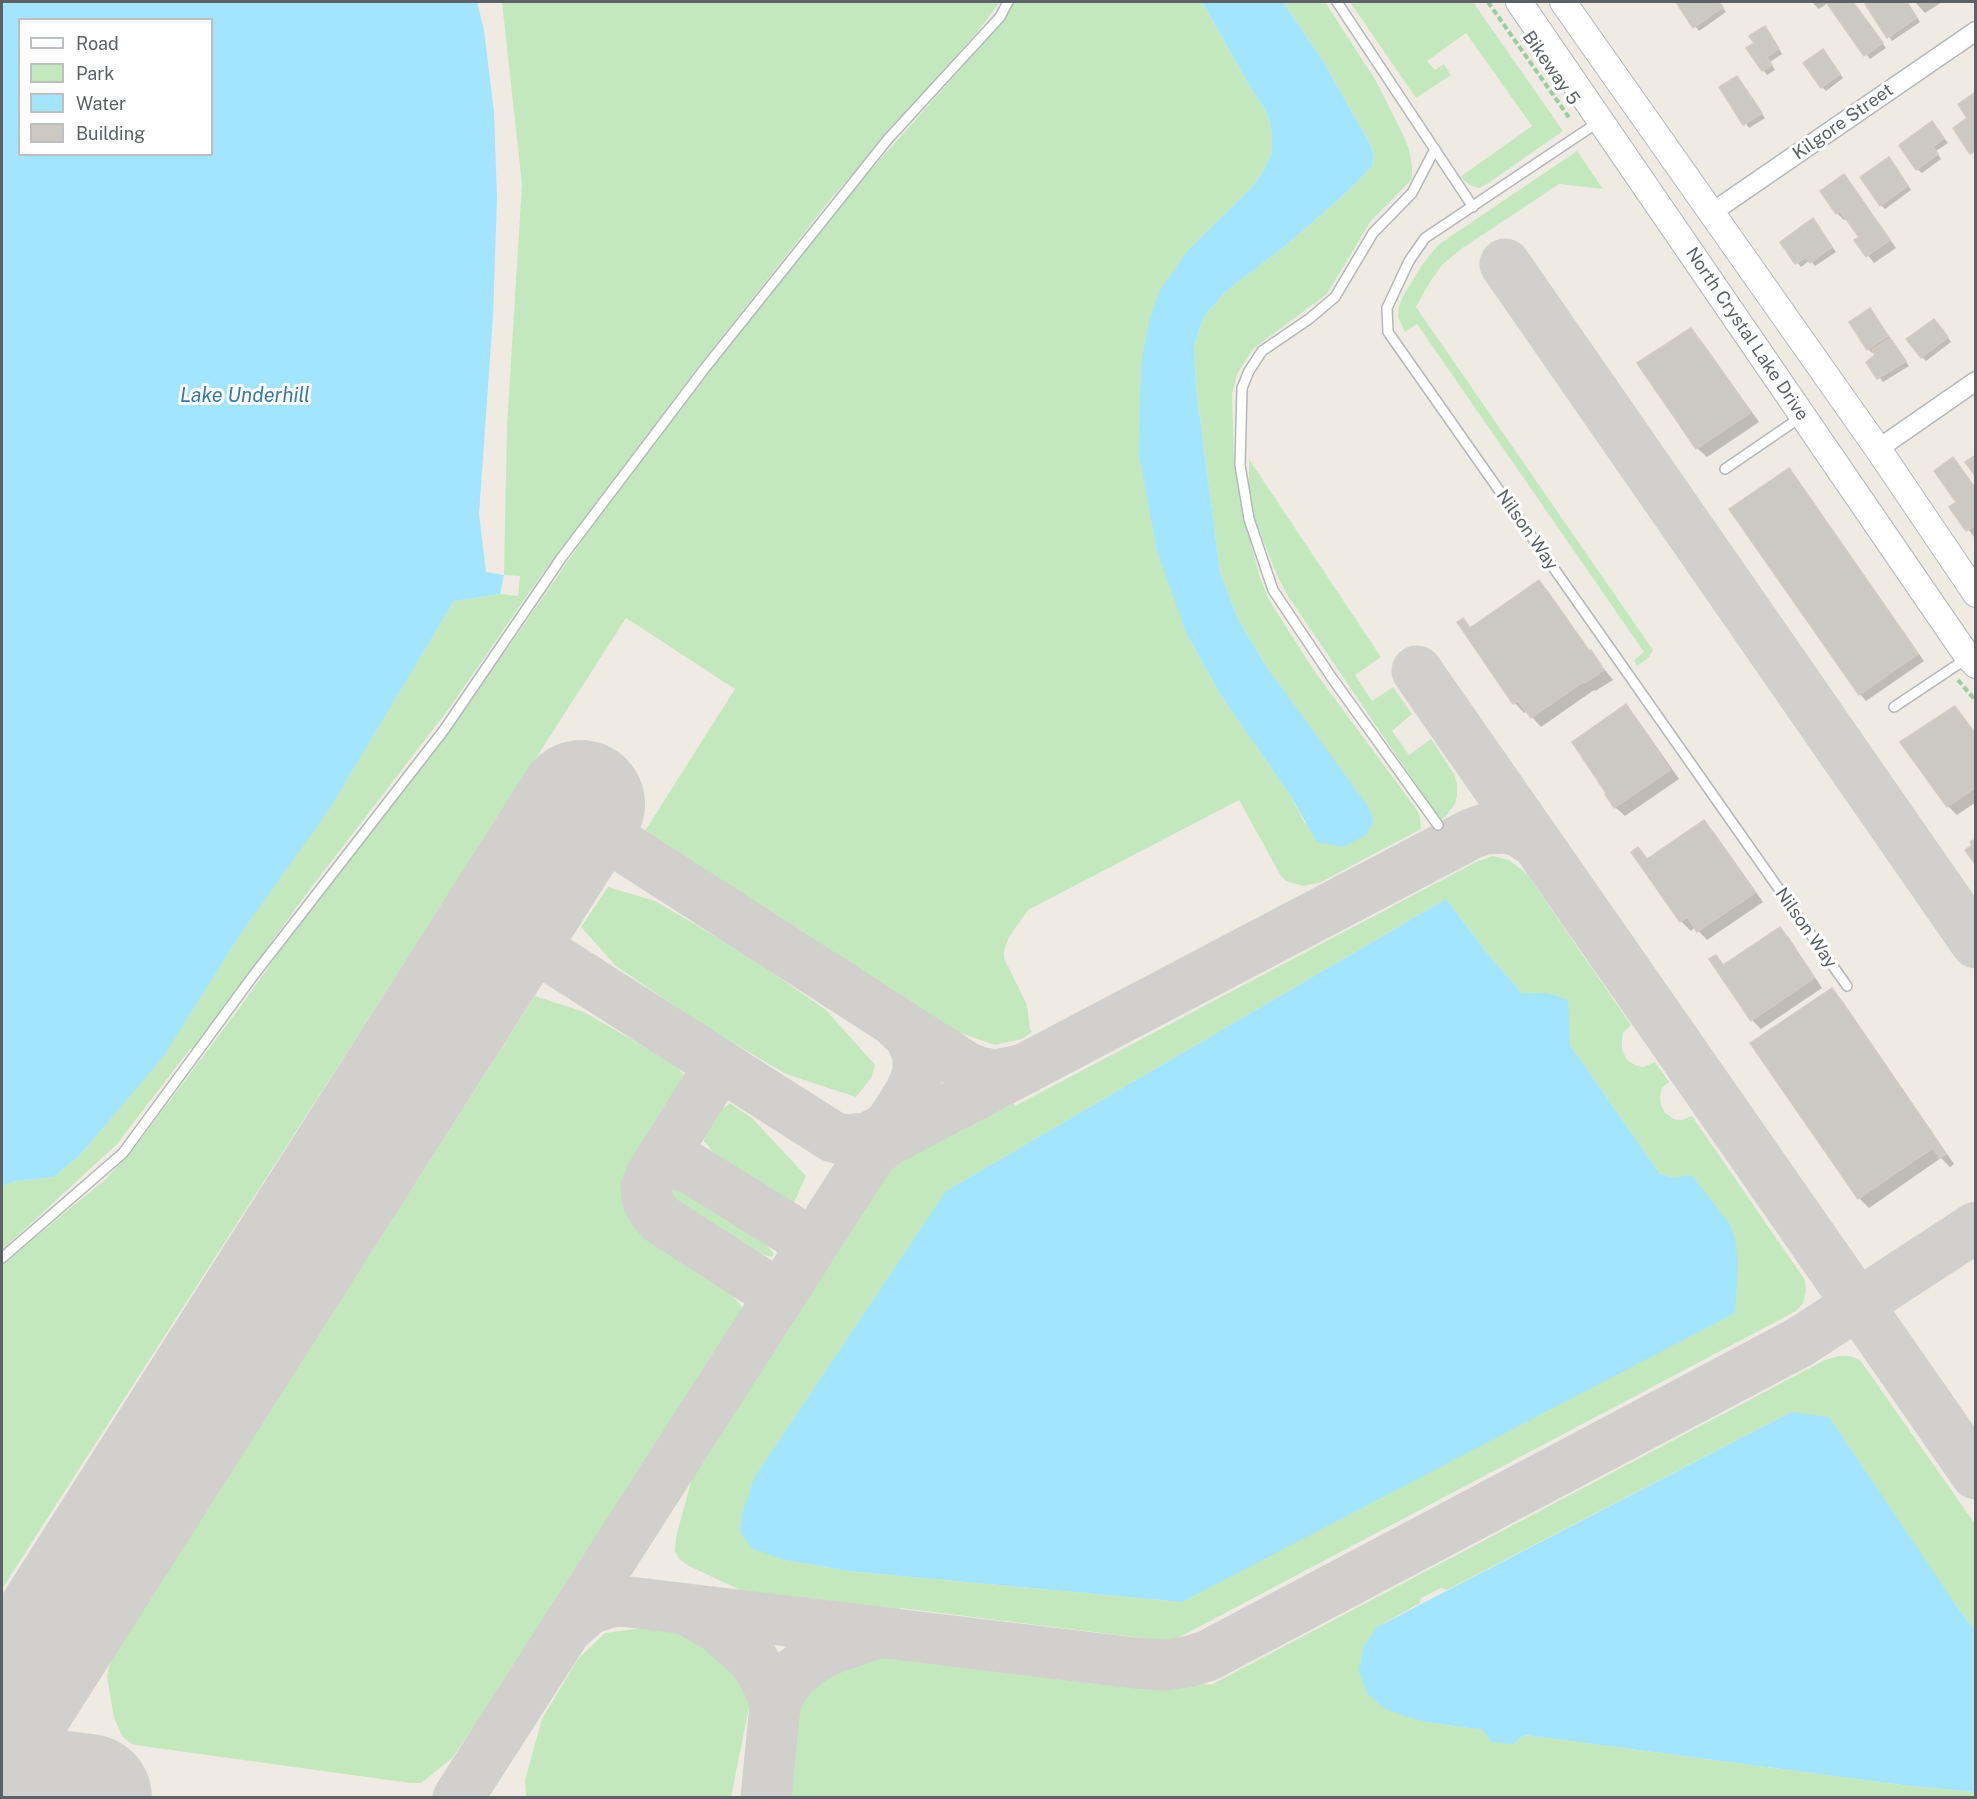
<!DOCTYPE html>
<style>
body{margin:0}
#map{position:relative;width:1977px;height:1799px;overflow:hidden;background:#efebe3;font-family:"Public Sans",sans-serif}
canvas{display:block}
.frame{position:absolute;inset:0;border:3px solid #5b6165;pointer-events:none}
.legend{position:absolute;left:18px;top:18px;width:195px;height:138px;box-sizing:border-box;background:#fff;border:2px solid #bdc0c1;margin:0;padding:8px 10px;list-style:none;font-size:18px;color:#5b6165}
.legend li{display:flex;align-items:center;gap:12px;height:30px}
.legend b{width:30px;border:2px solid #bdc0c1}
</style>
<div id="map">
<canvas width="1977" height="1799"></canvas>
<div class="frame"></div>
<ul class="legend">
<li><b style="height:8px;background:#fff"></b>Road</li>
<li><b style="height:16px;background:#c4e8be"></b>Park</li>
<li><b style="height:16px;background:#a3e4ff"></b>Water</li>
<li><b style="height:16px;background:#ccc8c2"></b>Building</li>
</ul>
</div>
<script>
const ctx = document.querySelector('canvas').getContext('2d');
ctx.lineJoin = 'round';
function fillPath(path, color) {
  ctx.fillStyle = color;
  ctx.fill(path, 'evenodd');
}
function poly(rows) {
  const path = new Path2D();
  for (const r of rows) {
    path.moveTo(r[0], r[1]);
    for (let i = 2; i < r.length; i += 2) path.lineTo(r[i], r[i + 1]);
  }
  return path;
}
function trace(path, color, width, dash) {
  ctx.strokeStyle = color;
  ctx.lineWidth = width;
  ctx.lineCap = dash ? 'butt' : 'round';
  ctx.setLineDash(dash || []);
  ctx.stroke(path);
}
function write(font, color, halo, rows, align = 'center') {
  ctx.font = font + ' "Public Sans",sans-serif';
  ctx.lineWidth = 6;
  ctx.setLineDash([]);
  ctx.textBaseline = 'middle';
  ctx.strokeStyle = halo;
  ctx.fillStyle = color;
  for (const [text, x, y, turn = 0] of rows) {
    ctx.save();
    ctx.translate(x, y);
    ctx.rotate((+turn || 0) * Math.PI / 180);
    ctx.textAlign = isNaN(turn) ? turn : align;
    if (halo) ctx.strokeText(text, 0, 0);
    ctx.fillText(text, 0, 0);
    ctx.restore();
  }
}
fillPath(poly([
 [502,2,1000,2,978,31,833,196,703,361,540,577,448,710,307,893,195,1047,190,1049,117,1144,2,1250,2,1186,16,1181,54,1177,80,1155,162,1057,241,933,350,774,454,601,500,594,518,596,520,576,504,575,507,425,522,184],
 [1014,2,1202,2,1252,90,1268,114,1272,135,1272,152,1263,172,1251,188,1189,249,1186,633,1222,697,1290,795,1306,825,1316,737,1266,666,1238,619,1220,572,1196,387,1194,346,1203,318,1225,292,1284,247,1336,202,1371,168,1374,155,1370,144,1323,61,1283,2,1325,2,1376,81,1403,135,1409,149,1412,167,1412,179,1370,222,1327,294,1253,349,1237,374,1232,394,1234,462,1243,515,1260,577,1269,600,1315,672,1417,810,1420,816,1421,829,1319,883,1303,886,1286,881,1281,876,1239,800,1028,910,1009,937,1004,951,1004,958,1027,1005,1030,1029,1032,1032,1022,1039,995,1045,943,1027,643,834,735,689,626,618,2,1589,2,1264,106,1179,135,1147,243,1003,297,927,451,726,510,645,624,480,840,205,994,31],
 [1350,2,1473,2,1563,131,1490,182,1479,188,1470,185,1460,177,1532,126,1466,33,1427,61,1435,70,1444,64,1451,75,1416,98],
 [1577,151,1603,189,1559,184,1461,249,1442,265,1428,285,1416,307,1653,650,1649,657,1637,666,1634,660,1644,652,1417,324,1405,332,1398,317,1399,306,1403,296,1422,265,1438,245],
 [1249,459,1381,657,1355,675,1372,701,1393,687,1412,714,1392,731,1409,755,1431,739,1454,774,1457,784,1457,796,1455,804,1445,817,1440,820,1288,596,1277,575,1252,512,1249,490],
 [1493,856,1509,860,1527,874,1631,1025,1623,1033,1622,1041,1622,1050,1627,1060,1635,1065,1643,1067,1655,1062,1669,1082,1662,1088,1660,1096,1661,1105,1665,1113,1674,1119,1682,1120,1692,1116,1805,1280,1806,1291,1803,1303,1796,1311,1176,1639,1158,1640,900,1608,899,1617,825,1606,744,1592,689,1566,679,1559,675,1551,676,1537,692,1478,699,1464,830,1257,891,1168,1010,1097,1015,1106,1476,862],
 [1446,899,1487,953,1522,993,1548,993,1567,1000,1570,1045,1660,1174,1675,1178,1182,1602,847,1571,785,1560,946,1191],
 [608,887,655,901,739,950,826,1010,875,1065,871,1078,856,1097,786,1074,698,1022,616,966,581,927],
 [535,996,584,1012,676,1065,683,1074,670,1118,638,1178,636,1188,638,1206,644,1216,653,1227,717,1274,743,1309,532,1642,452,1758,425,1780,421,1783,410,1783,135,1745,130,1743,123,1737,114,1718,107,1676,111,1660],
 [730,1103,753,1119,806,1176,793,1205,766,1198,734,1178,704,1141,706,1132,716,1114],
 [674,1189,716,1201,746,1220,774,1254,772,1257,726,1245,700,1228,671,1193],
 [1838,1356,1850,1356,1860,1360,1975,1524,1975,1631,1953,1601,1791,1412,1447,1590,1441,1588,1421,1598,1420,1603,1377,1627,1425,1722,1483,1730,1513,1744,1525,1735,1910,1786,1975,1792,1975,1797,790,1798,794,1746,801,1699,820,1682,850,1664,898,1649,1211,1685,1825,1360],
 [649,1627,687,1629,701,1639,730,1669,750,1702,731,1797,535,1798,526,1796,525,1780,542,1719,578,1659,605,1633]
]), '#c4e8be');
fillPath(poly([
 [2,2,477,2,484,30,494,112,497,198,493,316,479,514,486,572,504,575,500,594,454,601,330,808,241,933,163,1057,80,1155,54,1177,16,1181,2,1186],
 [20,20,212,20,212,154,20,154],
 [1202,2,1283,2,1323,61,1370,144,1374,155,1371,168,1336,202,1284,247,1225,292,1203,318,1194,346,1196,387,1220,572,1238,619,1266,666,1369,808,1374,821,1366,835,1343,847,1317,842,1290,795,1222,697,1186,633,1157,551,1139,455,1141,365,1149,321,1160,290,1189,249,1251,188,1263,172,1272,152,1272,135,1268,114,1252,90],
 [1446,899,1487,953,1522,993,1548,993,1568,1000,1570,1045,1660,1174,1675,1178,1691,1175,1730,1224,1735,1239,1738,1265,1735,1313,1182,1602,847,1571,785,1560,753,1549,740,1532,742,1514,754,1478,946,1191],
 [1791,1412,1829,1417,1953,1601,1975,1631,1975,1792,1910,1786,1525,1735,1513,1744,1491,1742,1483,1730,1425,1722,1405,1716,1385,1709,1367,1693,1359,1671,1363,1648,1377,1627]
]), '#a3e4ff');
fillPath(poly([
 [1677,2,1719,2,1726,12,1699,31],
 [1812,2,1853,2,1886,48,1870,59,1828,3,1819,9],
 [1871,2,1907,2,1920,22,1892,41,1867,5],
 [1915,2,1942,2,1925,13],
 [1769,32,1782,54,1770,62,1775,70,1767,75,1763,70],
 [1827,55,1843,78,1826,91,1822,87],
 [1737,77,1765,118,1749,128,1721,88],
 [1932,123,1948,143,1936,151,1941,159,1922,173,1917,169],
 [1893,163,1911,190,1885,209,1881,205],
 [1850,183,1896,248,1874,263,1856,240,1861,237,1847,218,1844,220,1837,213,1822,191],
 [1817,225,1836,252,1815,266,1810,260,1801,267,1782,242],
 [1874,314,1909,366,1883,382,1868,362,1877,356,1874,352,1872,353,1868,349],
 [1938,325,1951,342,1926,361,1922,357],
 [1691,330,1700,339,1759,422,1707,457,1697,448],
 [1953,459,1976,488,1974,537,1952,507,1958,503],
 [1789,470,1796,477,1924,661,1866,701,1860,694],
 [1539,582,1548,591,1592,654,1613,680,1595,691,1594,690,1541,727,1527,711,1524,713,1515,703,1459,622,1462,620,1472,629],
 [1626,706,1635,716,1679,779,1625,816,1615,807],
 [1955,707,1976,733,1976,802,1957,815,1948,806],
 [1704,822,1713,831,1763,902,1707,940,1695,927,1691,931,1681,921,1633,852,1638,849,1649,860],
 [1780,928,1789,938,1822,988,1761,1029,1752,1020,1715,957,1725,966],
 [1831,990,1841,999,1954,1164,1950,1167,1941,1158,1869,1208,1859,1198,1752,1044]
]), '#0003');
trace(poly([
 [1505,264,1976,943],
 [1417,671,1976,1474],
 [574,815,966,1067,979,1072,996,1075,1025,1069],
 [476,969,499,955,513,950,529,949,546,954,833,1137,845,1140,867,1138,885,1129,897,1115],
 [720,1065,650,1177,646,1187,647,1199,654,1212,663,1221,780,1296],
 [878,1148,887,1141,1471,834,1485,829,1507,828,1520,832,1537,843],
 [650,1177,658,1169,670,1164,687,1166,813,1244],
 [691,1612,720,1629,751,1657,761,1671,771,1690,775,1706,781,1691,792,1675,809,1661,833,1648,874,1634],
 [566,1629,589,1609,610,1602,621,1601,1135,1663,1166,1665,1187,1662,1207,1656,1800,1342,1976,1227],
 [458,1798,910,1093,918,1073,918,1055,910,1036,896,1023],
 [766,1798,775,1706]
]), '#d1d0cc', 51);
trace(poly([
 [2,1714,581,804],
 [2,1787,88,1798]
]), '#d1d0cc', 128);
const building = poly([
 [1676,2,1719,2,1723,7,1693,28,1676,2],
 [1826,2,1853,2,1883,43,1864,56,1826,2],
 [1869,2,1907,2,1917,18,1887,38,1865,4,1869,2],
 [1765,26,1779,49,1767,57,1772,65,1762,71,1746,48,1754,43,1749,36,1765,26],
 [1823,49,1840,74,1821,88,1803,63,1823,49],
 [1737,76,1762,113,1743,125,1719,87,1737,76],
 [1974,93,1976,96,1976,151,1970,154,1953,128,1967,118,1958,104,1974,93],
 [1932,121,1944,138,1933,147,1938,154,1916,170,1899,145,1932,121],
 [1889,157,1908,186,1880,206,1860,177,1889,157],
 [1844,174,1890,240,1866,257,1854,240,1859,237,1840,211,1836,214,1820,191,1844,174],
 [1813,218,1832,247,1810,263,1806,257,1795,264,1780,242,1813,218],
 [1870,308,1888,336,1867,350,1849,322,1870,308],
 [1934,319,1948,337,1921,358,1906,339,1934,319],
 [1691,328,1751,412,1696,449,1637,363,1691,328],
 [1890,338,1906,361,1877,379,1866,362,1875,355,1872,350,1890,338],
 [1976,455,1976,477,1965,462,1976,455],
 [1953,457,1976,489,1976,525,1966,531,1949,507,1956,502,1934,471,1953,457],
 [1789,468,1918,654,1859,695,1729,509,1789,468],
 [1539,580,1589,651,1591,650,1604,670,1584,683,1583,682,1531,718,1518,701,1513,704,1457,622,1463,618,1470,628,1539,580],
 [1626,704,1670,770,1614,808,1605,794,1606,793,1572,742,1626,704],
 [1955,706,1976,735,1976,787,1947,807,1900,742,1955,706],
 [1704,820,1755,893,1697,932,1687,917,1680,922,1631,852,1638,847,1647,859,1704,820],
 [1976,839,1976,865,1965,850,1972,845,1970,842,1976,839],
 [1780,927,1814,978,1751,1021,1709,959,1716,955,1723,965,1780,927],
 [1832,988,1946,1154,1940,1158,1933,1148,1858,1199,1750,1043,1832,988]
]);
fillPath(building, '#ccc8c2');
trace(building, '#d4cbc1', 1.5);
const service = poly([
 [1337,2,1473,207],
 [1600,121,1425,238,1409,261,1387,308,1388,332,1847,986],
 [1435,149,1412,193,1373,233,1335,297,1309,319,1262,351,1249,371,1242,388,1240,465,1249,519,1273,590,1332,678,1438,825],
 [1725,469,1801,417],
 [1894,707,1966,659],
 [2,1258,123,1153,253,976,444,730,562,557,705,368,888,139,1000,17,1008,2]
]);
const minor = poly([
 [1711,213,1976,31],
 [1878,449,1976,381]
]);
const secondary = poly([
 [1519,2,1968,657,1976,665],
 [1563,2,1878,449,1976,594]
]);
trace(service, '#b4b7bb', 12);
trace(minor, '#b4b7bb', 21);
trace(secondary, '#b2b8bc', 28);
trace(poly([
 [1488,2,1570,119],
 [1958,680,1976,701]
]), '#9acea1', 4, [6, 3]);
trace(service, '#fff', 9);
trace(minor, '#fff', 18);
trace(secondary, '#fff', 26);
write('18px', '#5b6165', '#fff', [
 ["Bikeway 5",1551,68,55],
 ["Kilgore Street",1843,122,-35],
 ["North Crystal Lake Drive",1747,334,56],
 ["Nilson Way",1527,530,55],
 ["Nilson Way",1806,928,55]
]);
write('italic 20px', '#367ba4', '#fff', [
 ["Lake Underhill",245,396]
]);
</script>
